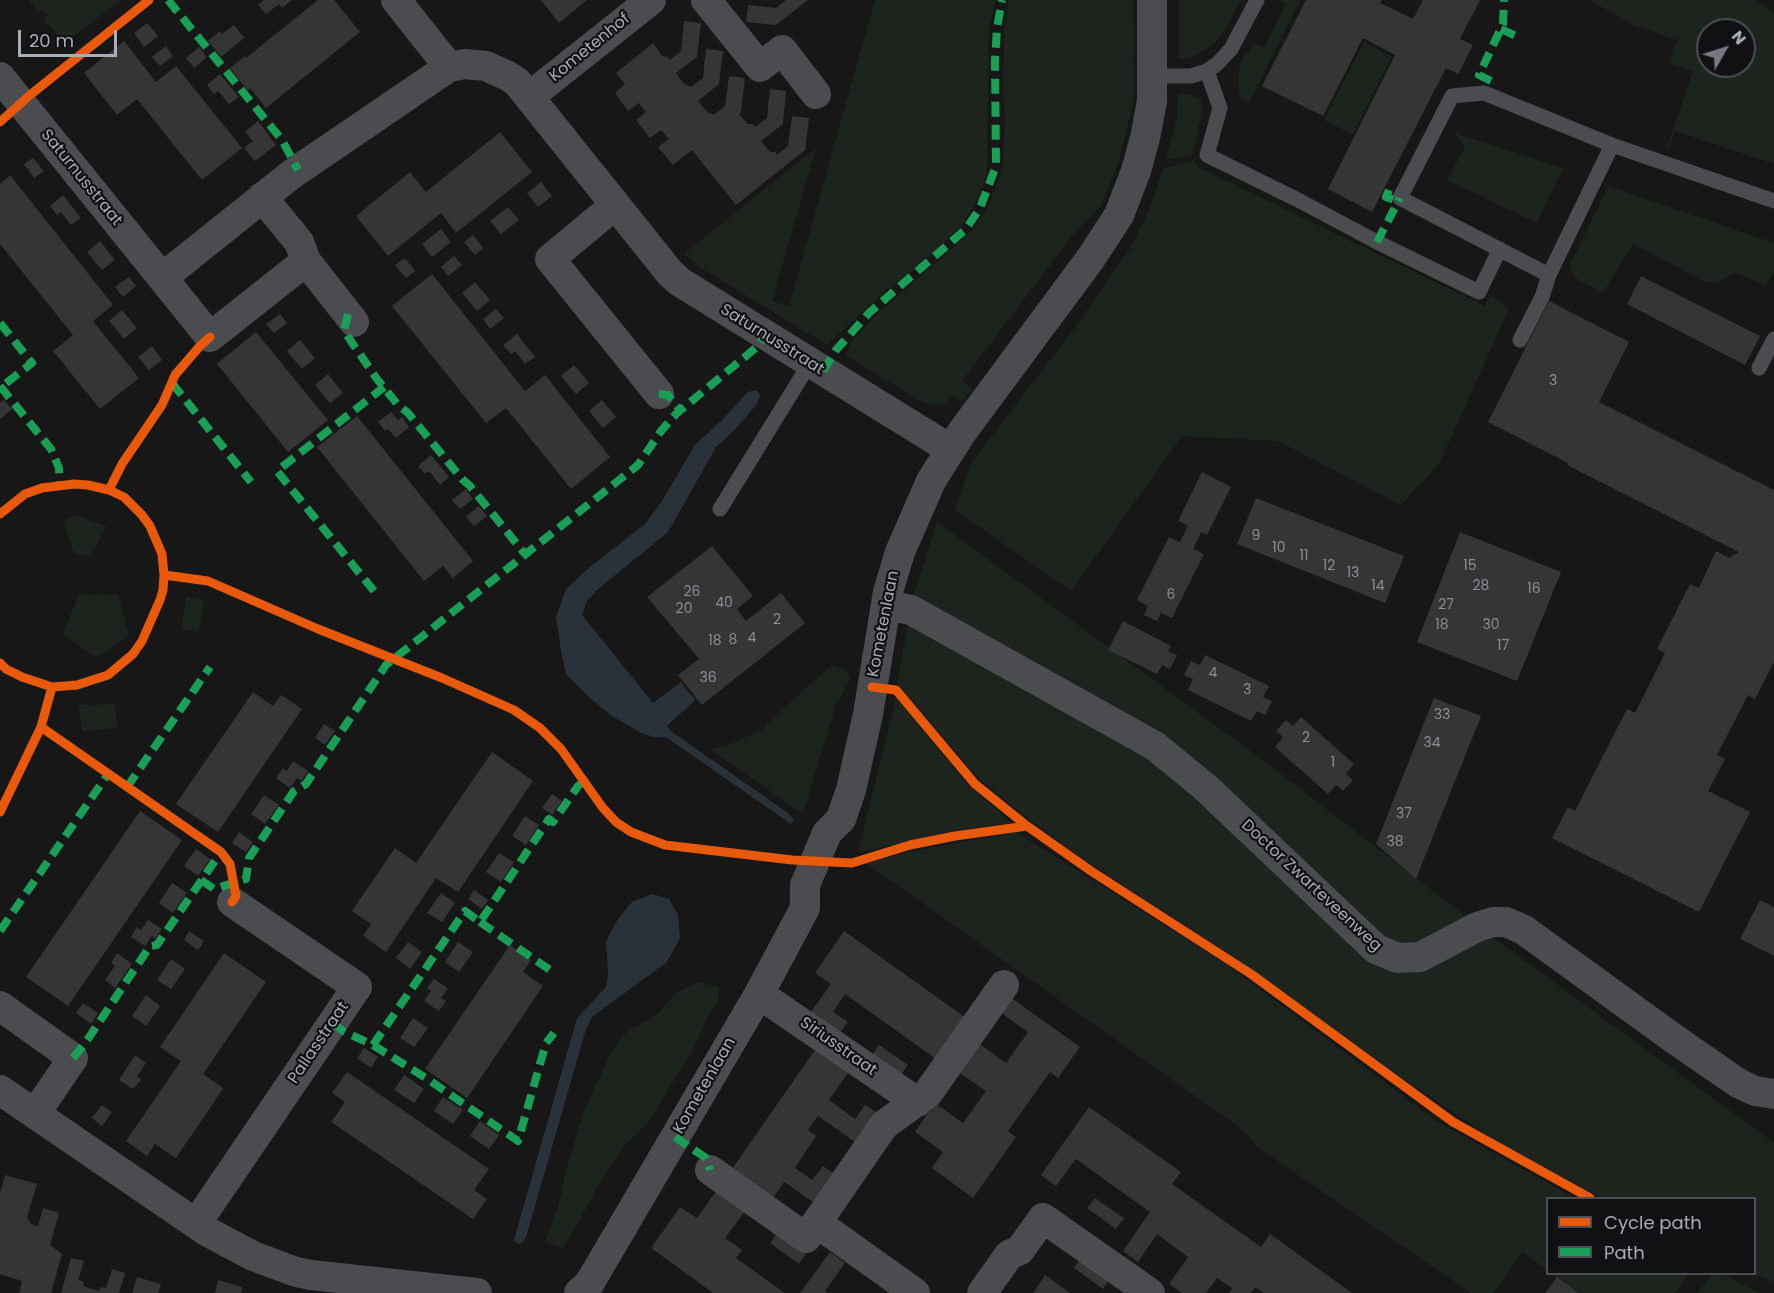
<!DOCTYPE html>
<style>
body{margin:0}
#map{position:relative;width:1774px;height:1293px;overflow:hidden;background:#171717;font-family:Poppins,sans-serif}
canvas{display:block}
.legend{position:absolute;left:1546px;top:1197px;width:210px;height:78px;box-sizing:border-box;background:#111113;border:2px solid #4d4f55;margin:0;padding:8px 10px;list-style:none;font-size:18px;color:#a8adb8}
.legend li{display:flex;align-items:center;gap:12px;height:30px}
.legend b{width:30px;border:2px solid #4d4f55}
.north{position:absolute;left:1696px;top:18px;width:60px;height:60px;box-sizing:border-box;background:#111113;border:2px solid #4d4f55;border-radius:50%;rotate:51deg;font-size:16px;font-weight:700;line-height:24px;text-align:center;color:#a8adb8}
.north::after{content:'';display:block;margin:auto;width:21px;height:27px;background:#757880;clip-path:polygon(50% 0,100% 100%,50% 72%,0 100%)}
.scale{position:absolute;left:18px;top:30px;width:99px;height:27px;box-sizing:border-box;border:3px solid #a8adb8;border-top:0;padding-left:8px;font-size:18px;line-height:21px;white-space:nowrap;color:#a8adb8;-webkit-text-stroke:4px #111113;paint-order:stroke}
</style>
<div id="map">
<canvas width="1774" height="1293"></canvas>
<ul class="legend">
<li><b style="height:8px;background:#e8590c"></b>Cycle path</li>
<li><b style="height:8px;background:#1a9f57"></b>Path</li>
</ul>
<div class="north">N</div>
<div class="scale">20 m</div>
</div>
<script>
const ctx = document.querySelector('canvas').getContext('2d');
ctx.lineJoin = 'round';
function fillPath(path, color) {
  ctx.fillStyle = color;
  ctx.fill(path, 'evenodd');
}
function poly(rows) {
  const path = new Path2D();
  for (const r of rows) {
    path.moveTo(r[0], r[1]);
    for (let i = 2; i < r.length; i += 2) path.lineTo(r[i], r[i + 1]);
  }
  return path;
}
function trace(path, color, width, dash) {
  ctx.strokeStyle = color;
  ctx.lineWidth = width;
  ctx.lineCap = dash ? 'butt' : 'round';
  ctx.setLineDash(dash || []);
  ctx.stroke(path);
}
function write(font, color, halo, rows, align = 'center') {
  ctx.font = font + ' Poppins,sans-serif';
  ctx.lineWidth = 4.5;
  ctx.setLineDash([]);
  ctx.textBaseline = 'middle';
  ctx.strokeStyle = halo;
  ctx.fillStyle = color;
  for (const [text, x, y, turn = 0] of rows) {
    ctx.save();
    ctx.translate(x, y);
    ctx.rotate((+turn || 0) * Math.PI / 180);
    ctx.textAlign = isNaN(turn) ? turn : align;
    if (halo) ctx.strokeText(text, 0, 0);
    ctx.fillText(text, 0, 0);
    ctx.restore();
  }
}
fillPath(poly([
 [29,0,120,0,69,40,59,37,43,19,48,15,42,9,38,12],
 [875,0,996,0,989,28,987,173,979,197,961,227,915,269,884,292,827,345,695,264,685,253,816,148,772,301,789,306],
 [1009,0,1133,0,1134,100,1118,164,1101,206,1071,237,962,381,972,389,962,402,953,396,945,403,932,405,924,403,846,356,850,344,874,317,967,235,979,221,986,210,1002,172,1005,116,1003,86,1004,29],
 [1179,0,1241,0,1226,28,1213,45,1195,56,1179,59],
 [1279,0,1300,0,1249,103,1241,98,1239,90,1238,83,1240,63,1254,44,1264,48,1286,4],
 [1589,0,1755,0,1774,13,1774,164,1675,131,1668,150,1666,150,1693,71,1669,63,1677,40,1634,25],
 [1708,30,1744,30,1744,66,1708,66],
 [1364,42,1392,57,1353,135,1324,120],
 [1178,94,1190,94,1200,98,1203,110,1192,155,1166,160,1177,118],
 [1454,133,1563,168,1537,223,1447,180,1465,147],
 [1194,161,1198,167,1485,306,1490,295,1509,309,1439,464,1401,505,1278,441,1182,436,1071,591,955,510,971,463,1071,333,1131,247,1149,211,1163,169],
 [1608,186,1774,243,1774,271,1766,285,1735,272,1717,283,1706,282,1633,244,1603,293,1580,281,1574,276,1571,270,1571,263],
 [74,515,106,526,91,556,74,554,64,522],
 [937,522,1256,755,1503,945,1774,1143,1774,1282,1753,1274,1754,1274,1754,1198,1602,1198,1498,1142,1412,1085,1240,961,1086,861,1032,822,979,779,897,683,914,593],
 [79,594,118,595,129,635,96,658,63,634],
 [186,597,204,600,199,632,181,629],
 [832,665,846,670,850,678,835,708,803,814,710,749,726,746,762,730,778,713],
 [896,698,968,785,1012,823,959,830,858,853],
 [115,704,117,728,82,731,79,705],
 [1016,832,1225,963,1438,1122,1575,1198,1548,1198,1547,1270,1522,1252,1493,1293,1471,1293,1257,1147,1243,1130,866,863,912,851],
 [698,982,719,987,718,1001,706,1021,692,1052,646,1125,626,1144,608,1169,563,1249,545,1242,558,1207,567,1167,583,1114,610,1054,628,1030,638,1026,657,1014,676,993],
 [1552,1274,1688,1274,1675,1293,1580,1293],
 [1712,1274,1726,1276,1760,1293,1697,1293]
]), '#1d241e');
fillPath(poly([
 [757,390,760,396,756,405,734,431,716,447,668,532,597,590,587,601,582,615,653,703,681,682,695,700,667,726,672,732,788,813,794,820,791,824,666,737,654,737,641,733,612,716,590,698,566,674,561,651,556,617,566,589,590,567,645,524,662,501,695,445,723,419,748,392],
 [652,894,669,899,678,915,680,938,667,962,592,1017,586,1029,526,1237,522,1243,518,1244,514,1240,577,1018,606,987,608,973,606,941,618,919,632,902]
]), '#2a3239');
fillPath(poly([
 [264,0,292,0,282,8,279,4,266,14,258,5],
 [318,0,334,0,360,32,266,108,250,88,248,91,230,68,245,56,246,58],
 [541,0,587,0,559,23],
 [786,0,808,0,776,25,746,22,748,5,776,8],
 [1306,0,1382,0,1380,3,1413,19,1423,0,1480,0,1460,39,1473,45,1462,67,1458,74,1446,68,1372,212,1328,189,1395,55,1363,38,1323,116,1262,86],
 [684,21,701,23,697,57,676,73,684,84,691,87,703,78,706,49,723,51,719,84,698,101,707,112,714,115,725,106,729,76,745,78,741,112,739,114,748,124,753,124,755,127,767,118,770,89,786,91,783,124,761,141,770,152,775,152,777,155,788,146,792,116,809,118,805,150,736,205,692,150,673,165,658,147,669,139,661,130,650,138,636,120,646,112,639,103,628,111,615,93,625,84,616,73,653,43,662,56,667,57,670,60,681,51],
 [147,23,158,36,144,47,134,33],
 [234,25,244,38,221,57,208,41,220,31,222,34],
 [124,41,156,82,176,66,242,148,202,180,137,99,117,115,84,73],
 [166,46,173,56,160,66,152,57],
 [199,47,207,57,194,68,186,58],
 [220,74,239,97,229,104,218,91,214,94,207,85],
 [258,121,276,145,255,161,244,148,253,141,245,132],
 [500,132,532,172,456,233,441,213,388,256,356,216,410,172,426,192],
 [33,158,44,171,34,178,24,164],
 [10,175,113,305,93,321,139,378,100,409,53,351,73,335,0,244,0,184],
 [541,182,552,196,538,207,527,193],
 [63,195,81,218,71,225,61,212,57,215,50,206],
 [508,207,519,220,501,234,490,221],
 [441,229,451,242,432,257,422,244],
 [473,235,483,248,475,255,464,242],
 [100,241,115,260,102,270,87,252],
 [454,256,462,265,448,276,441,267],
 [405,258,415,271,406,278,395,265],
 [432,274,525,391,545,375,610,457,571,489,506,408,486,423,392,306],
 [1641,276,1760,336,1745,365,1627,304],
 [129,277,136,286,123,297,115,287],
 [475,282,490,300,477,311,462,293],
 [1549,301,1629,342,1599,402,1774,490,1774,662,1755,699,1748,695,1717,755,1725,759,1708,791,1750,812,1699,912,1552,838,1568,807,1575,811,1627,709,1635,713,1665,653,1657,649,1690,584,1699,588,1716,551,1729,558,1739,552,1567,465,1568,463,1488,422],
 [496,309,504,318,490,329,483,319],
 [122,310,137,328,124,339,109,321],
 [280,314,287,323,274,333,266,324],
 [256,332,328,420,288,452,217,364],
 [517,334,535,357,525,364,515,351,511,354,503,345],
 [300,340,315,358,302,369,287,351],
 [152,346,162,360,149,370,138,357],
 [574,365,589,383,576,394,561,376],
 [328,374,343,393,330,403,315,385],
 [4,400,12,409,0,419,0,403],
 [602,400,616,417,603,428,589,411],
 [391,412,398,420,402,417,409,427,396,438,388,429,385,431,378,422],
 [357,416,473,561,453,578,443,566,424,581,317,447],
 [431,455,449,477,440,485,429,471,425,474,418,466],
 [1202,472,1231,487,1207,535,1201,532,1193,549,1204,554,1172,618,1161,613,1157,621,1144,615,1148,606,1137,600,1169,537,1180,542,1188,526,1178,521],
 [466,489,473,499,460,509,452,500],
 [1256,498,1404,556,1385,603,1237,544],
 [479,506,487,516,474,526,466,517],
 [1460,532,1561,572,1517,681,1417,642],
 [712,546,753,596,737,609,746,621,781,593,805,623,702,705,678,675,699,659,647,597],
 [1123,621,1171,646,1168,651,1177,655,1170,669,1162,665,1157,674,1108,650],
 [1205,655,1269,686,1263,697,1272,701,1265,715,1257,711,1251,721,1188,690,1193,679,1184,675,1191,661,1200,665],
 [253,692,273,706,281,695,302,709,218,832,176,804],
 [1434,698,1481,716,1416,879,1376,844],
 [1301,717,1354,764,1346,774,1353,780,1343,791,1336,785,1328,794,1275,747,1283,737,1276,731,1286,720,1293,726],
 [324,724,335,731,325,745,315,738],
 [492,752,533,781,458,892,436,878,386,952,363,936,371,924,352,911,395,848,416,863],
 [293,761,308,771,301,781,297,778,290,788,276,778,283,768,287,771],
 [552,794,562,801,552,815,542,808],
 [264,795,279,805,265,824,251,814],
 [140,811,182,840,68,1006,26,977],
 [525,816,539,825,526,845,512,836],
 [239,832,253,842,246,852,232,843],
 [196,849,210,859,198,876,184,866],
 [499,853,514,862,501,882,486,872],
 [172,883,187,893,173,913,159,903],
 [474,890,488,900,482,909,468,899],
 [441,893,455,903,442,922,427,913],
 [1760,900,1774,907,1774,956,1740,939],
 [148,920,162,929,155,939,152,936,145,946,131,937,137,927,141,930],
 [189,931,204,941,198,950,184,940],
 [844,931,966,1018,936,1059,845,994,833,1012,848,1022,840,1033,811,1012,831,984,815,973],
 [408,942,422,952,410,969,396,958],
 [458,942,473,952,459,972,445,962],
 [510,945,531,960,523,972,543,986,467,1098,425,1069],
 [117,953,132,964,115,988,105,980,115,966,111,963],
 [224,953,266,982,203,1074,223,1088,210,1108,176,1158,155,1144,147,1156,126,1141,181,1061,160,1047],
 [171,959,185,969,171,989,157,980],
 [434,979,448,988,441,998,446,1001,439,1011,424,1001,431,991,427,988],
 [146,995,160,1006,146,1026,132,1016],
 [1010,997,1080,1047,1058,1078,1050,1072,1008,1131,1016,1137,973,1198,932,1168,943,1152,915,1132,935,1103,963,1123,986,1091,958,1072,978,1043,1006,1063,1028,1032,1000,1012],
 [83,1003,98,1013,91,1024,76,1013],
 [413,1018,428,1028,414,1047,400,1038],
 [879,1045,908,1065,901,1075,872,1055],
 [817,1047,850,1070,829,1100,855,1119,865,1105,876,1112,855,1142,818,1116,808,1130,816,1136,795,1168,812,1180,823,1166,833,1173,813,1202,784,1182,773,1198,732,1169],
 [364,1048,378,1057,371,1068,357,1058],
 [135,1055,146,1063,137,1076,141,1080,133,1089,119,1080],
 [347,1072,489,1169,474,1190,487,1199,473,1219,331,1122,345,1102,332,1093],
 [404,1075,424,1089,414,1103,394,1090],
 [443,1097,463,1110,453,1124,434,1111],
 [102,1105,112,1112,102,1126,92,1118],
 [1089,1107,1181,1172,1172,1184,1261,1247,1270,1234,1352,1293,1264,1293,1255,1287,1251,1293,1229,1293,1232,1288,1217,1278,1206,1293,1182,1293,1169,1284,1188,1257,1157,1234,1138,1262,1123,1251,1150,1212,1076,1159,1056,1186,1041,1175],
 [480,1121,499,1135,489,1149,470,1136],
 [5,1175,37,1184,27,1217,31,1224,38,1226,43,1208,59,1213,50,1245,62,1254,51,1293,19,1293,22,1281,0,1274,0,1194],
 [717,1190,746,1210,725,1238,742,1250,736,1258,785,1293,713,1293,651,1248,680,1207,697,1218],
 [1095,1198,1124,1218,1116,1229,1087,1208],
 [777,1233,806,1254,799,1264,770,1243],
 [830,1252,845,1263,825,1291,828,1293,800,1293],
 [71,1258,84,1261,78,1280,84,1282,83,1286,99,1291,101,1287,106,1288,112,1269,125,1273,119,1293,61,1293],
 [1081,1258,1110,1279,1103,1289,1074,1268],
 [1045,1275,1070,1293,1033,1293],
 [137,1277,161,1284,158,1293,132,1293],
 [1557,1277,1579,1293,1545,1293],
 [218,1280,242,1287,241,1293,215,1293]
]), '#353536');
trace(poly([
 [1207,71,1220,108,1207,155,1300,201,1377,242,1479,292,1500,249],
 [1154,76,1191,76,1207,71,1217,64,1231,49,1257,0],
 [1549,275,1400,198,1452,96,1484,93,1612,145,1774,201],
 [1520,340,1542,297,1549,275,1612,145],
 [1759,368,1774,339],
 [720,509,810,363]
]), '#4b4c50', 15);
trace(poly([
 [396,0,449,67],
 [706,0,760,67,782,50,816,94],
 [0,77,210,337,306,261],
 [529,97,651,0],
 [262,197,299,242,306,261,354,322],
 [615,205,550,259,659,394],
 [162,278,292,174,449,67,465,64,486,66,508,76,517,82,670,273,680,282,950,449],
 [886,605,911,610,1155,746,1205,787,1376,949,1398,958,1420,957,1477,927,1493,922,1506,922,1524,930,1673,1038,1738,1083,1755,1091,1774,1094],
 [759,994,917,1102],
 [0,1006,73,1058,35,1114],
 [0,1090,208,1232,253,1256,296,1272,311,1275,477,1293],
 [710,1170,806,1238,884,1125,928,1093,1004,985],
 [817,1223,915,1293],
 [196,1224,357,987,232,902],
 [579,1293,589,1284,759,994,805,908,805,885,827,833,841,819,851,790,868,714,888,592,900,552,931,481,962,432,1091,258,1119,215,1136,171,1145,138,1152,101,1152,0],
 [982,1293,1009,1255,1020,1250,1043,1218,1150,1293]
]), '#4b4c50', 30);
trace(poly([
 [168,0,282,140,298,170],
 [1501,29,1516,36],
 [1491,81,1479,75,1503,24,1504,0],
 [1389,190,1386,197,1397,201],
 [1377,242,1400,198],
 [348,314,344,331,377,379,398,405,408,413,462,479,470,486,525,554],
 [0,323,32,363,1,387],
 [823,371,836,350,869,313,966,229,980,208,996,166,995,61,997,28,1002,0],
 [172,383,251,482],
 [0,386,51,449,59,468,60,485],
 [659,394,668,395,680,410],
 [374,591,277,471,384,387],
 [127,787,210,667],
 [201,880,214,889,246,879,249,858,294,791,306,784,386,665,638,465,661,431,676,414,758,346,765,335],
 [480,922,556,974],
 [0,931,108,774],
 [333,1023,343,1031,373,1045,429,1080,518,1141,546,1043,554,1033],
 [373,1045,465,911,480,922,549,819,553,822,578,786,584,781],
 [73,1058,86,1042,150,946,157,945,221,852],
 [675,1137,706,1158,710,1170]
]), '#1a9f57', 8, [15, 8]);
trace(poly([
 [0,122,30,95,149,0],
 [109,490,122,464,162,405,175,375,200,346,210,337],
 [0,514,25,494,42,488,74,484,88,485,109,490,124,497,142,515,150,526,162,554,164,575,163,590,160,600,142,641,133,654,108,675,77,685,52,687,22,677,6,669,0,663],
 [164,575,208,581,318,629,442,678,514,710,540,728,561,749,603,808,616,822,631,832,665,845,792,860,852,863,910,845,955,836,1027,826,1091,871,1251,974,1453,1122,1590,1198],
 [52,687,41,727,221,852,230,864,236,896,232,902],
 [872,687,896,690,975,784,1027,826],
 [0,812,41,727]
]), '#e8590c', 9);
write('14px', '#8b8f98', null, [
 ["3",1553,381],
 ["9",1256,536],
 ["10",1279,548],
 ["11",1304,556],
 ["12",1329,566],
 ["15",1470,566],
 ["13",1353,573],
 ["14",1378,586],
 ["28",1481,586],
 ["16",1534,589],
 ["26",692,592],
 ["6",1171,595],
 ["40",724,603],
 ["27",1446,605],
 ["20",684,609],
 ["2",777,620],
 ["18",1442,625],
 ["30",1491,625],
 ["4",752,638],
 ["8",733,640],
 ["18",715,641],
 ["17",1503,646],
 ["4",1213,673],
 ["36",708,678],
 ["3",1247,690],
 ["33",1442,715],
 ["2",1306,738],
 ["34",1432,743],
 ["1",1333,763],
 ["37",1404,814],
 ["38",1395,842]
]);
write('16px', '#a8adb8', '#111113', [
 ["Kometenhof",590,48,-39],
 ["Saturnusstraat",81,178,51],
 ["Saturnusstraat",772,340,32],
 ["Kometenlaan",884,624,-79],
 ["Doctor Zwarteveenweg",1311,886,43],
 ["Pallasstraat",319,1043,-56],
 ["Siriusstraat",838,1047,35],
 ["Kometenlaan",705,1086,-60]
]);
</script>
